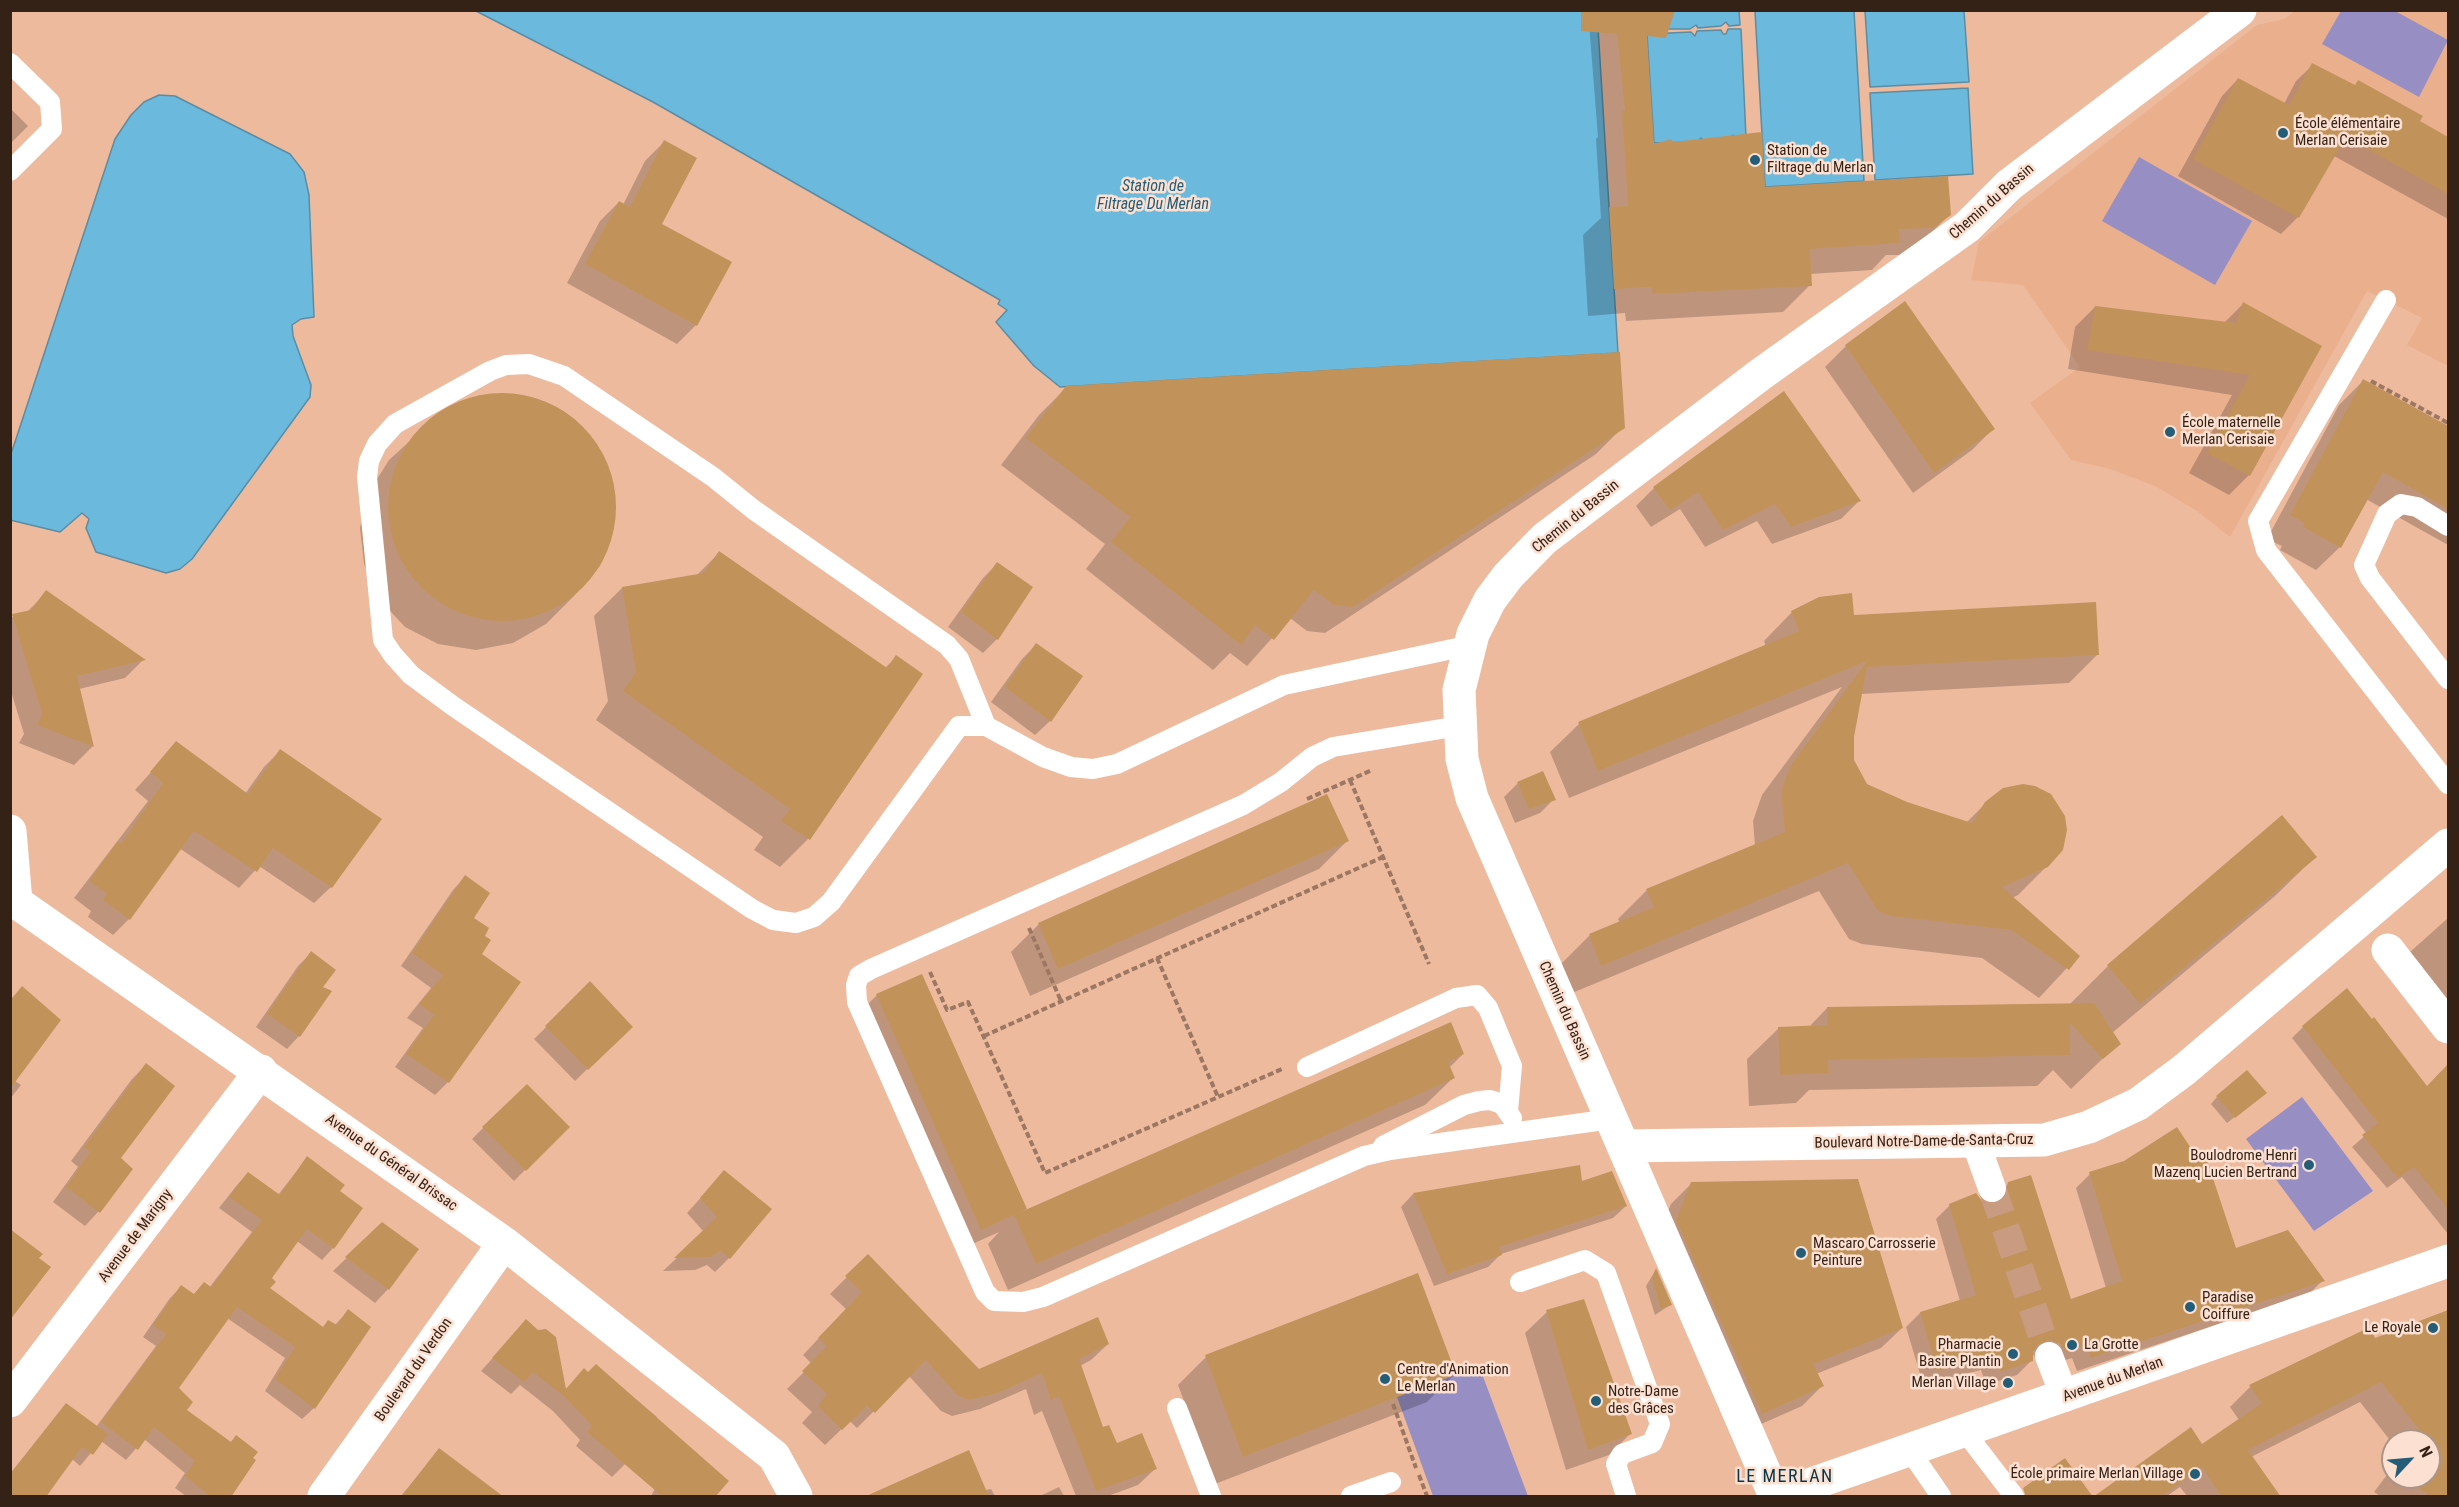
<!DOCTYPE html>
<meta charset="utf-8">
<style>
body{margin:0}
#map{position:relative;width:2459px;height:1507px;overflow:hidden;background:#eeba9d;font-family:"Roboto Condensed",sans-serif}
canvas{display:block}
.frame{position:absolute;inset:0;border:12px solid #352216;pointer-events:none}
.north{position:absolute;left:2381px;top:1429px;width:60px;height:60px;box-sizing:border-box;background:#fce1d2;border:2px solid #ac9587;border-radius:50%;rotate:64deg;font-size:16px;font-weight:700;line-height:24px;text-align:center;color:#352216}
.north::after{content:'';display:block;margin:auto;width:21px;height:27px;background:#245d77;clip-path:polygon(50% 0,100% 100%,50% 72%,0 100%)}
</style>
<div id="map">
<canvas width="2459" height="1507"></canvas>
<div class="frame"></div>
<div class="north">N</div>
</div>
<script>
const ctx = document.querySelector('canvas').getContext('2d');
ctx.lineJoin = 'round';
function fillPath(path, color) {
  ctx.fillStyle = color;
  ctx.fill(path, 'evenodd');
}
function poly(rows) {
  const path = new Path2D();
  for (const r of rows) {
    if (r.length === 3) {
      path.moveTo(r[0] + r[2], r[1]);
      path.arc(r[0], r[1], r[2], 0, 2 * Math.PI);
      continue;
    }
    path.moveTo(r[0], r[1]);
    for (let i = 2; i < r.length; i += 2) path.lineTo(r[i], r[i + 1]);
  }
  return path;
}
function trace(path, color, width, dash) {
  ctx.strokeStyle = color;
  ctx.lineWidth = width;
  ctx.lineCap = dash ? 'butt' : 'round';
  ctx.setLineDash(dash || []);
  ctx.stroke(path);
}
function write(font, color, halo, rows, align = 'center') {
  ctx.font = font + ' "Roboto Condensed",sans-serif';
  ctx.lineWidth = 5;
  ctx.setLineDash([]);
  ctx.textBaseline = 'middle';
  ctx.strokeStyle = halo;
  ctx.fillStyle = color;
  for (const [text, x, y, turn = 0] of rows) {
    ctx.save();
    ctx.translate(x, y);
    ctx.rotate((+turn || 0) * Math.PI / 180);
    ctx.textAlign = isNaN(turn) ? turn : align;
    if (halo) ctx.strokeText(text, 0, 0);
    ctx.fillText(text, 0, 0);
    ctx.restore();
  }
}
fillPath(poly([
 [2295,11,2448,11,2448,366,2407,345,2422,318,2367,291,2230,537,2197,511,2155,486,2110,469,2071,460,2030,403,2080,367,2023,285,1971,280,1979,242,2257,25,2284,19]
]), '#eab08e');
fillPath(poly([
 [2341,11,2395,11,2448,40,2419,97,2322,44],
 [2139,157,2252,221,2215,285,2102,221],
 [2302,1097,2373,1191,2314,1231,2246,1139],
 [1479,1366,1528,1496,1433,1496,1397,1397]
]), '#978fc4');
const water = poly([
 [476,11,1597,11,1618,353,1060,387,1034,366,996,322,1007,310,998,304,1000,300,653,102,476,11],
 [1646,11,1739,11,1740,25,1729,26,1726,22,1721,26,1698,28,1696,25,1690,29,1667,29,1646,11],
 [1755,11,1854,11,1864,181,1765,187,1755,11],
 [1865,11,1964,11,1969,82,1870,87,1865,11],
 [1728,29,1741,29,1746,138,1735,140,1733,135,1728,139,1704,141,1701,138,1697,142,1654,143,1647,34,1691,32,1695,36,1697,31,1721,30,1723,34,1726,34,1728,29],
 [1968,88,1973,174,1875,180,1870,93,1968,88],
 [159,95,175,96,290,154,304,172,309,195,314,317,301,319,292,325,293,336,311,385,310,397,192,559,180,569,166,573,96,552,86,528,89,519,82,513,60,532,10,520,11,454,115,139,131,115,144,102,159,95]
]);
fillPath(water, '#6cb9de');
trace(water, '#5c8ca2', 1.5);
fillPath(poly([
 [1588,10,1644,10,1652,146,1764,189,1949,215,1922,242,1904,255,1886,255,1872,270,1810,274,1810,285,1783,312,1626,321,1625,313,1588,316,1583,235,1601,218,1596,139,1598,137],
 [2313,65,2448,139,2448,219,2334,156,2298,217,2281,234,2178,176,2222,96,2238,79,2284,104,2296,81],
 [10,108,28,126,10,144],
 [664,142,660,225,696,325,677,344,567,283,600,221,619,202,623,205,645,161],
 [2243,304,2320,347,2249,475,2229,495,2189,473,2232,395,2068,369,2075,327,2095,307,2224,323],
 [1846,346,1993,429,1972,450,1913,493,1825,367],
 [2363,381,2448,428,2448,545,2366,499,2340,547,2316,570,2280,550,2282,546,2267,539,2339,405],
 [1066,388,1623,427,1596,454,1325,633,1307,631,1290,618,1247,666,1230,653,1213,670,1086,569,1105,544,1001,465,1039,415],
 [1783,393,1859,501,1841,519,1772,544,1757,521,1705,547,1680,509,1651,527,1636,506,1654,488],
 [480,395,517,395,552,405,582,427,604,457,615,493,613,531,600,566,575,595,546,624,513,643,476,650,438,644,405,627,379,599,364,564,360,528,369,492,389,460,436,417],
 [719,553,885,668,896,657,921,674,808,839,780,867,754,850,763,837,596,720,608,701,594,616,622,588,696,576],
 [997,564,997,639,983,653,948,627,983,578],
 [47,592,143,660,125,678,79,689,92,747,74,765,19,743,24,734,10,688,10,618,27,612],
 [1792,612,1853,616,2098,654,2069,683,1861,694,1853,737,1852,760,1866,786,1907,804,1966,823,1986,803,2047,866,2018,895,2012,898,2078,956,2039,998,1982,958,1862,944,1849,939,1819,891,1572,993,1561,964,1589,936,1620,923,1618,919,1647,890,1755,846,1753,821,1762,795,1842,687,1569,798,1550,752,1579,724,1766,647,1764,641],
 [1036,645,1050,721,1035,735,991,702,1022,659],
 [177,743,245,794,264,767,280,751,331,887,314,903,259,866,239,888,179,848,129,919,113,935,88,917,91,911,74,898,148,801,135,790],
 [1518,783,1554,799,1540,813,1515,823,1504,797],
 [1347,841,1319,869,1030,996,1011,952,1039,924],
 [2315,857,2275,896,2112,1033,2119,1043,2071,1089,2053,1070,2037,1086,1809,1090,1796,1103,1749,1106,1747,1059,1779,1028,1809,1027,1827,1008,2069,1005,2108,966],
 [465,877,480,954,448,1082,435,1095,395,1067,423,1028,407,1018,431,988,401,966,453,890],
 [2448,918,2448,1000,2410,952],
 [311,953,321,987,299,1036,287,1049,256,1027,298,966],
 [590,984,630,1027,575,1081,534,1039],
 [22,988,15,1081,21,1085,10,1099,10,1000],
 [877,995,1025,1209,1020,1214,1463,1054,1449,1068,1453,1078,1425,1105,1008,1290,988,1244,999,1232,959,1250,855,1017],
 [2303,1027,2427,1088,2440,1074,2448,1085,2448,1234,2402,1177,2387,1188,2352,1147,2367,1134,2292,1038],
 [146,1065,119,1159,130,1169,98,1212,85,1226,53,1202,78,1167,71,1161,132,1079],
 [2217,1097,2258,1099,2227,1123,2211,1104],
 [568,1127,514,1181,472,1139,483,1128],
 [307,1158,337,1191,333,1248,322,1260,297,1241,270,1278,268,1288,322,1329,334,1326,348,1311,369,1327,314,1408,302,1419,265,1391,285,1358,227,1318,177,1389,185,1410,229,1496,186,1496,175,1488,185,1473,144,1439,126,1460,101,1441,80,1466,72,1459,10,1474,67,1405,96,1427,156,1346,143,1337,170,1298,181,1287,193,1295,204,1284,209,1288,252,1232,219,1208,237,1185,249,1174,278,1195],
 [1579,1167,1581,1183,1626,1206,1613,1218,1501,1254,1488,1267,1434,1286,1401,1207,1413,1194],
 [724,1172,729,1258,715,1272,707,1265,695,1270,663,1271,704,1232,687,1213],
 [2090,1174,2235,1250,2323,1280,2309,1294,2077,1371,2072,1358,2050,1365,2045,1357,2033,1355,2032,1360,2017,1375,1986,1385,1981,1370,1923,1384,1906,1327,1920,1313,1960,1301,1936,1219,1950,1205,1981,1202,1993,1204,1994,1198,2008,1184,2070,1301,2106,1288,2076,1188],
 [1691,1184,1902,1328,1881,1348,1816,1374,1822,1386,1802,1406,1741,1433,1656,1241,1671,1204],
 [382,1224,388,1289,375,1303,333,1271],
 [868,1256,979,1371,1108,1344,1091,1360,1080,1366,1102,1429,1116,1445,1155,1469,1138,1485,1108,1496,1076,1496,1042,1411,1034,1415,1026,1389,980,1409,952,1416,941,1411,909,1376,857,1428,850,1421,825,1445,802,1423,812,1412,787,1389,812,1364,803,1355,846,1309,830,1294],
 [1655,1271,1670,1305,1655,1315,1646,1286],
 [2448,1311,2448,1496,2380,1496,2374,1492,2393,1467,2393,1477,2429,1477,2429,1441,2393,1441,2393,1444,2360,1402,2251,1457,2279,1496,2187,1496,2180,1487,2167,1496,2096,1496,2202,1446,2239,1420,2230,1407,2250,1387],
 [1547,1312,1630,1434,1609,1455,1566,1470,1525,1333],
 [526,1321,538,1332,565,1390,584,1370,588,1373,596,1366,657,1417,625,1464,612,1477,576,1446,580,1440,553,1411,520,1385,511,1394,481,1371],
 [1206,1357,1455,1374,1427,1402,1215,1484,1178,1385],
 [439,1450,502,1496,401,1496],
 [672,1459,713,1496,651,1496],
 [1059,1487,1064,1496,1040,1496],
 [991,1489,995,1496,887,1496,985,1490]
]), '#0003');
fillPath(poly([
 [1581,10,1675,10,1666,38,1647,36,1654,144,1671,139,1673,142,1762,132,1765,187,1948,176,1951,215,1933,228,1899,229,1900,243,1810,249,1812,286,1653,294,1652,287,1614,289,1609,207,1628,206,1622,111,1625,110,1617,34,1581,31],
 [2312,63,2355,85,2358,80,2423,116,2420,121,2448,137,2448,194,2346,137,2299,218,2193,159,2238,78,2289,105],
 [664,140,697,158,662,224,732,262,697,326,585,264,619,201,630,207],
 [1905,301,1995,429,1934,473,1845,345],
 [2243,302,2322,346,2250,476,2207,453,2250,375,2087,350,2095,306,2236,323],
 [1620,352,1625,428,1353,607,1334,605,1314,590,1274,640,1255,625,1241,645,1111,542,1130,517,1026,438,1066,386],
 [2363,379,2448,426,2448,509,2383,472,2341,548,2303,527,2305,523,2290,515],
 [1784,391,1861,501,1791,527,1775,504,1723,530,1698,492,1670,510,1653,487],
 [502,507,114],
 [719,551,887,668,896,655,923,674,810,840,781,821,790,809,623,691,636,672,622,587,704,573],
 [997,562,1033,587,998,640,961,612],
 [46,590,146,660,77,676,94,747,37,725,42,714,12,614,31,610],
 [1852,593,1854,615,2096,602,2099,655,1867,667,1854,737,1854,760,1867,784,1907,802,1972,823,1985,802,2003,788,2023,784,2035,786,2051,794,2065,816,2067,830,2063,850,2048,867,2002,887,2080,956,2069,970,2011,930,1891,916,1878,911,1848,863,1601,966,1589,934,1654,907,1646,889,1785,832,1781,791,1791,765,1867,661,1598,771,1578,722,1799,631,1791,611,1819,597],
 [1036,643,1083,676,1051,722,1005,687],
 [176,741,248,794,280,749,382,819,332,888,273,848,257,872,194,831,130,920,103,900,107,894,89,881,117,842,121,844,163,783,150,772],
 [1543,771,1556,800,1529,809,1517,782],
 [1327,794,1349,841,1058,969,1038,923],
 [2282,815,2317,857,2140,1004,2107,965],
 [465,875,490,893,474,918,489,928,485,936,491,940,482,954,521,982,449,1083,406,1054,434,1015,419,1004,443,975,412,953],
 [311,951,336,970,323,987,332,991,300,1037,267,1014],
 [922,974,1027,1209,981,1230,876,994],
 [590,981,633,1027,588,1070,545,1026],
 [22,986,61,1020,10,1089,10,1001],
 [2347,988,2372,1019,2374,1017,2427,1086,2448,1064,2448,1209,2414,1167,2398,1178,2362,1135,2378,1123,2302,1026],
 [2094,1003,2121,1044,2103,1059,2070,1023,2070,1055,1828,1060,1829,1073,1780,1075,1778,1027,1827,1025,1827,1007],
 [1451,1022,1464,1054,1448,1062,1455,1078,1036,1264,1014,1215],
 [146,1063,175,1086,121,1158,133,1169,100,1213,66,1187,90,1152,84,1147],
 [2247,1070,2267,1093,2235,1118,2216,1096],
 [527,1084,570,1127,526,1171,482,1127],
 [2177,1127,2198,1159,2205,1154,2236,1248,2288,1230,2325,1281,2091,1358,2086,1345,2065,1351,2060,1344,2051,1340,2037,1345,2033,1353,2033,1361,2000,1372,1995,1357,1937,1371,1920,1312,1976,1295,1949,1204,1976,1193,1982,1201,1997,1204,2005,1198,2008,1182,2031,1175,2071,1299,2122,1281,2089,1172,2124,1161],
 [307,1156,345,1185,340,1191,363,1208,334,1249,307,1229,272,1278,276,1282,270,1288,323,1327,328,1320,337,1325,348,1309,371,1327,315,1409,275,1379,295,1347,237,1307,179,1388,193,1402,187,1410,231,1442,236,1435,258,1452,253,1458,256,1460,231,1497,211,1497,185,1476,195,1461,154,1427,138,1450,101,1422,166,1334,153,1325,181,1285,194,1294,204,1282,211,1287,262,1220,229,1197,239,1183,248,1172,280,1195],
 [1580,1165,1582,1181,1612,1171,1627,1206,1499,1247,1502,1255,1447,1274,1413,1193],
 [724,1170,772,1209,730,1259,721,1251,710,1257,674,1258,717,1217,700,1198],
 [1858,1179,1903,1328,1813,1364,1824,1386,1762,1414,1676,1220,1691,1182],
 [382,1222,419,1249,389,1290,345,1257],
 [10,1229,43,1254,39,1258,51,1267,10,1320],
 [868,1254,979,1369,1098,1317,1109,1344,1079,1359,1103,1427,1109,1425,1117,1443,1142,1433,1157,1469,1096,1491,1059,1396,1051,1400,1042,1373,998,1393,969,1400,957,1395,926,1360,875,1413,867,1406,842,1430,818,1406,827,1394,802,1371,827,1346,818,1338,862,1292,845,1276],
 [1656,1268,1672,1305,1661,1309,1652,1278],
 [1418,1273,1456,1374,1243,1457,1205,1355],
 [1584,1299,1632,1434,1588,1450,1546,1310],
 [2448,1310,2448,1497,2431,1497,2403,1477,2429,1477,2429,1441,2415,1441,2422,1433,2381,1382,2248,1450,2281,1497,2222,1497,2202,1467,2161,1497,2093,1497,2191,1427,2202,1444,2262,1403,2249,1385,2370,1327,2375,1338],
 [526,1319,538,1330,546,1329,556,1337,566,1389,584,1368,588,1372,596,1364,729,1481,715,1497,663,1497,587,1432,592,1426,566,1398,533,1372,524,1382,492,1358],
 [66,1403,108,1434,93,1455,82,1447,46,1497,10,1497,10,1474],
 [439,1448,504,1497,401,1497],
 [969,1450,989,1497,864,1497,951,1458],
 [2065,1458,2093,1497,2026,1497,2023,1488]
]), '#c1935a');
trace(poly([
 [1992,1188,2049,1356]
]), '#c99c82', 28, [28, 14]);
trace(poly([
 [2371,381,2448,423],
 [1350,780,1429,964],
 [1307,799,1372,770],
 [1029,928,1061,1001],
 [1157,958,1218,1097],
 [930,972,947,1010,968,1002,1045,1173,1282,1069],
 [984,1036,1383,857],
 [1393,1404,1416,1468],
 [1419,1475,1427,1496]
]), '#9c7761', 4, [6, 3]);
trace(poly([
 [10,63,50,102,52,129,10,171],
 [2386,300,2258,521,2266,550,2448,784],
 [2448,526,2417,507,2401,504,2387,514,2364,565,2370,578,2448,679],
 [986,726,959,659,947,645,754,510,713,477,564,376,529,364,506,365,490,371,395,424,377,444,369,461,367,477,383,640,393,655,411,675,453,706,752,909,773,920,796,923,814,917,831,902,959,726,986,726,1043,757,1071,767,1093,769,1117,764,1284,685,1471,645],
 [1459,726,1333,747,1312,757,1281,782,1243,805,871,969,859,976,856,985,857,1002,985,1292,994,1301,1023,1302,1043,1297,1364,1156,1390,1150,1611,1119],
 [1307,1067,1456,998,1477,995,1488,1008,1512,1066,1508,1111],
 [1383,1146,1464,1105,1479,1101,1490,1100,1502,1104,1512,1118],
 [1520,1282,1585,1260,1606,1273,1660,1424,1652,1443,1622,1454,1616,1464,1626,1496],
 [1177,1408,1211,1496],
 [1965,1432,2014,1496],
 [1910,1451,1941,1496],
 [1351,1496,1391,1482]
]), '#fff', 20);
trace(poly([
 [1975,1141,1992,1188],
 [2049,1356,2065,1398]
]), '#fff', 28);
trace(poly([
 [10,831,16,902,504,1243,774,1456,796,1496],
 [2388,950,2448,1027],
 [1623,1146,2044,1140,2089,1127,2138,1104,2184,1070,2448,845],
 [10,1401,261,1071],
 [324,1496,504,1243],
 [1775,1496,1472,798,1462,759,1459,690,1473,634,1490,600,1508,576,1544,539,1761,374,1967,227,2009,185,2240,10],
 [1777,1496,2448,1261]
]), '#fff', 33);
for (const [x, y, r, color] of [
 [2283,133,6,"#245d77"],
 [1755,160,6,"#245d77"],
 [2170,432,6,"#245d77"],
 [2309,1165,6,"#245d77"],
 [1801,1253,6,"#245d77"],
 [2190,1307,6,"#245d77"],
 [2433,1328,6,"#245d77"],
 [2072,1345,6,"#245d77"],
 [2013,1354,6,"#245d77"],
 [1385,1379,6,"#245d77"],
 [2008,1383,6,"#245d77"],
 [1596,1401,6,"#245d77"],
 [2195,1474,6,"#245d77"]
]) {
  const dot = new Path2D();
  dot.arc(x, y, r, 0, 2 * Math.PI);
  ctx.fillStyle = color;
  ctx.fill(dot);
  trace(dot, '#fce1d2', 2);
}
write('15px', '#352216', '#fce1d2', [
 ["École élémentaire",2295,124],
 ["Merlan Cerisaie",2295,141],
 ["Station de",1767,151],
 ["Filtrage du Merlan",1767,168],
 ["École maternelle",2182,423],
 ["Merlan Cerisaie",2182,440],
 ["Boulodrome Henri",2297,1156,"right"],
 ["Mazenq Lucien Bertrand",2297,1173,"right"],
 ["Mascaro Carrosserie",1813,1244],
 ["Peinture",1813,1261],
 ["Paradise",2202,1298],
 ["Coiffure",2202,1315],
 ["Le Royale",2421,1328,"right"],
 ["Pharmacie",2001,1345,"right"],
 ["Basire Plantin",2001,1362,"right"],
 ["La Grotte",2084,1345],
 ["Centre d'Animation",1397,1370],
 ["Le Merlan",1397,1387],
 ["Merlan Village",1996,1383,"right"],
 ["Notre-Dame",1608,1392],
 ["des Grâces",1608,1409],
 ["École primaire Merlan Village",2183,1474,"right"]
], 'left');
write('15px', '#352216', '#fce1d2', [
 ["Chemin du Bassin",1992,202,-41],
 ["Chemin du Bassin",1576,517,-39],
 ["Chemin du Bassin",1564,1011,66],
 ["Boulevard Notre-Dame-de-Santa-Cruz",1924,1142,-1],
 ["Avenue du Général Brissac",391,1163,35],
 ["Avenue de Marigny",136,1236,-53],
 ["Boulevard du Verdon",414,1370,-55],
 ["Avenue du Merlan",2113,1380,-20]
]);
write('italic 16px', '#225d77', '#fce1d2', [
 ["Station de",1153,187],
 ["Filtrage Du Merlan",1153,205]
]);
ctx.letterSpacing = '1.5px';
write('18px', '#05374a', '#fce1d2', [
 ["LE MERLAN",1785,1477]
]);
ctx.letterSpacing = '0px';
</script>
